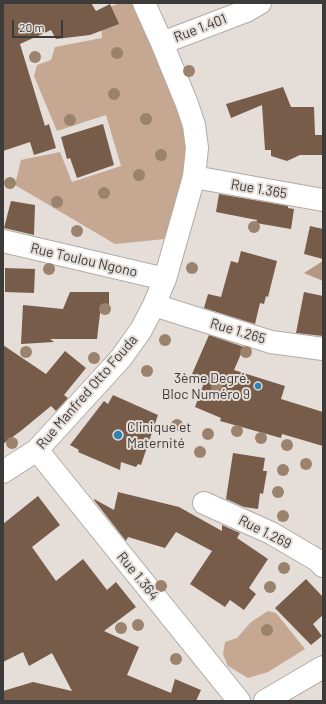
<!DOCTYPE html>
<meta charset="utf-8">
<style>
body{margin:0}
#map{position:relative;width:326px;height:704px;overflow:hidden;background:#e4ddd8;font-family:Barlow,sans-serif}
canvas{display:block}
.frame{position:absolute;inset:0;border:4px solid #3d3b39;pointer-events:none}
.scale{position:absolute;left:12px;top:20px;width:51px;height:18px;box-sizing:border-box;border:2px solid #3d3b39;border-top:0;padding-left:5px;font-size:12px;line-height:14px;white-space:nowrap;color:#3d3b39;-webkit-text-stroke:3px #e4ddd8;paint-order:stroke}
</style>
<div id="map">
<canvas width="326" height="704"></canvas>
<div class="frame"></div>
<div class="scale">20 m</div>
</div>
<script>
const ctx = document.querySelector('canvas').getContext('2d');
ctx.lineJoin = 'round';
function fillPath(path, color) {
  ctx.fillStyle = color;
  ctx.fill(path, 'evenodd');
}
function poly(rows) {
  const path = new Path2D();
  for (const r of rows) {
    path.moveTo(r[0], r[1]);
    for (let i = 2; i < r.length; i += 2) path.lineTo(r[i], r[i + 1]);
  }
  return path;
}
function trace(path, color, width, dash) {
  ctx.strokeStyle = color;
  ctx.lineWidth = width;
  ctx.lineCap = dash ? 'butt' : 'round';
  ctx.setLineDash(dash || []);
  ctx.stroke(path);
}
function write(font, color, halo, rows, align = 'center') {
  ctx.font = font + ' Barlow,sans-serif';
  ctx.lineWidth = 4;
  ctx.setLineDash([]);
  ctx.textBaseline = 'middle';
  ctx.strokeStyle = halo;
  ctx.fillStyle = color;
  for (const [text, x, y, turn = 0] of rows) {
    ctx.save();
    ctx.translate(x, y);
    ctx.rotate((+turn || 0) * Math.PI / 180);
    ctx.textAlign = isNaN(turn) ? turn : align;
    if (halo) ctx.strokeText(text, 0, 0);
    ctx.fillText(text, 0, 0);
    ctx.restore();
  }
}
fillPath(poly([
 [120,3,134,3,188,121,188,164,165,239,115,244,15,185,21,160,60,152,72,182,121,166,106,115,57,131,34,76,37,65,51,60,55,47,102,38,100,11],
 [268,611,276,613,305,649,268,672,248,678,228,666,223,654,225,642,237,638,251,622]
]), '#c5a792');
fillPath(poly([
 [323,261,323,281,304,273]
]), '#b49782');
fillPath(poly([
 [3,3,91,3,96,11,110,4,119,24,90,35,56,39,51,30,20,44,45,126,49,124,56,148,34,155,30,142,3,151],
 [283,87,291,107,314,107,315,135,323,135,323,155,300,155,287,161,271,156,271,150,265,150,262,105,231,118,226,104],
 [103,124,114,165,77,178,70,158,67,159,61,137],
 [219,194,288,206,288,208,294,209,291,229,256,223,257,220,216,212],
 [11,201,35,205,34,235,4,228],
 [310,226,323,229,323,259,304,254],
 [241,251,277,261,268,297,266,296,264,304,260,303,255,324,204,308,208,294,221,297,231,261,238,263],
 [5,268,35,269,34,293,5,292],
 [70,292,109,292,109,305,101,305,97,339,50,339,54,342,21,344,23,305,63,309],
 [304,292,323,296,323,336,296,333],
 [209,335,244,347,234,370,285,386,281,399,323,412,323,446,282,434,281,438,220,421,221,418,195,407,205,380,192,374],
 [3,345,46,374,65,351,86,368,64,395,68,398,56,411,51,406,22,430,3,444],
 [113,395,158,415,141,465,138,464,136,467,121,462,120,470,78,452,79,450,70,445,104,401,108,404],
 [233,453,265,458,263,471,267,471,263,494,260,493,258,509,244,507,226,499],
 [118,492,179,507,222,531,222,525,240,533,237,538,268,559,249,588,256,594,244,610,230,600,225,607,190,584,212,551,176,532,165,548,128,537,126,541,94,500,94,499,114,510],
 [38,496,60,525,32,547,56,581,83,559,107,590,116,582,136,607,104,631,139,647,127,675,171,693,175,679,201,690,196,701,3,701,3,691,33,682,72,691,52,653,29,666,23,652,3,662,3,524],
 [306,579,323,597,323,615,313,624,322,636,311,645,275,608]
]), '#775c49');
const minor = poly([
 [162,43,246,11,260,3],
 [194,177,323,200],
 [3,241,165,279],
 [154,305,271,342,323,349],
 [37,450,239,701],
 [3,472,37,450,121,358,141,330,154,305,165,279,194,177,197,148,194,125,187,104,162,43,144,3],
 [204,503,271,533,317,560,323,566],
 [265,701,323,667]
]);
trace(minor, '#b2aba6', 24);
trace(minor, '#fff', 22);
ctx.fillStyle = '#9b826c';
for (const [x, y] of [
 [117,53],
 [35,57],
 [189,71],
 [114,94],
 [146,119],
 [70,120],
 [161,155],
 [139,175],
 [10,183],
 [104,193],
 [57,202],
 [254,227],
 [77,231],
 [192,268],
 [49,269],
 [105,309],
 [165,340],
 [26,352],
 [246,352],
 [94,358],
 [147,371],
 [217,388],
 [177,425],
 [237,431],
 [208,434],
 [261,438],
 [12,443],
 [287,445],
 [200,452],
 [306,464],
 [283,470],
 [278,492],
 [283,516],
 [284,568],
 [161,586],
 [270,587],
 [138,625],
 [121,628],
 [267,630],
 [176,659]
]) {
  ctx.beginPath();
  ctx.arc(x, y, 6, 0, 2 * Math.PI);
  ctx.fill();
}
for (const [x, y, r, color] of [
 [258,386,4,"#2c83b1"],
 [118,435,5,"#2c83b1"]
]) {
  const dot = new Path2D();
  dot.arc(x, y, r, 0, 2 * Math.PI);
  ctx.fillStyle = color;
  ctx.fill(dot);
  trace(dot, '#e4ddd8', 1.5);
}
write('14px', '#3d3b39', '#e4ddd8', [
 ["Rue 1.401",200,28,-21],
 ["Rue 1.365",259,189,10],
 ["Rue Toulou Ngono",84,260,13],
 ["Rue 1.265",238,331,17],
 ["Rue Manfred Otto Fouda",87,392,-49],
 ["Rue 1.269",265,532,27],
 ["Rue 1.364",138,576,51]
]);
write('14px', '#3d3b39', '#e4ddd8', [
 ["3ème Degré.",250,378],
 ["Bloc Numéro 9",250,394],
 ["Clinique et",127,427,"left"],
 ["Maternité",127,443,"left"]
], 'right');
</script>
